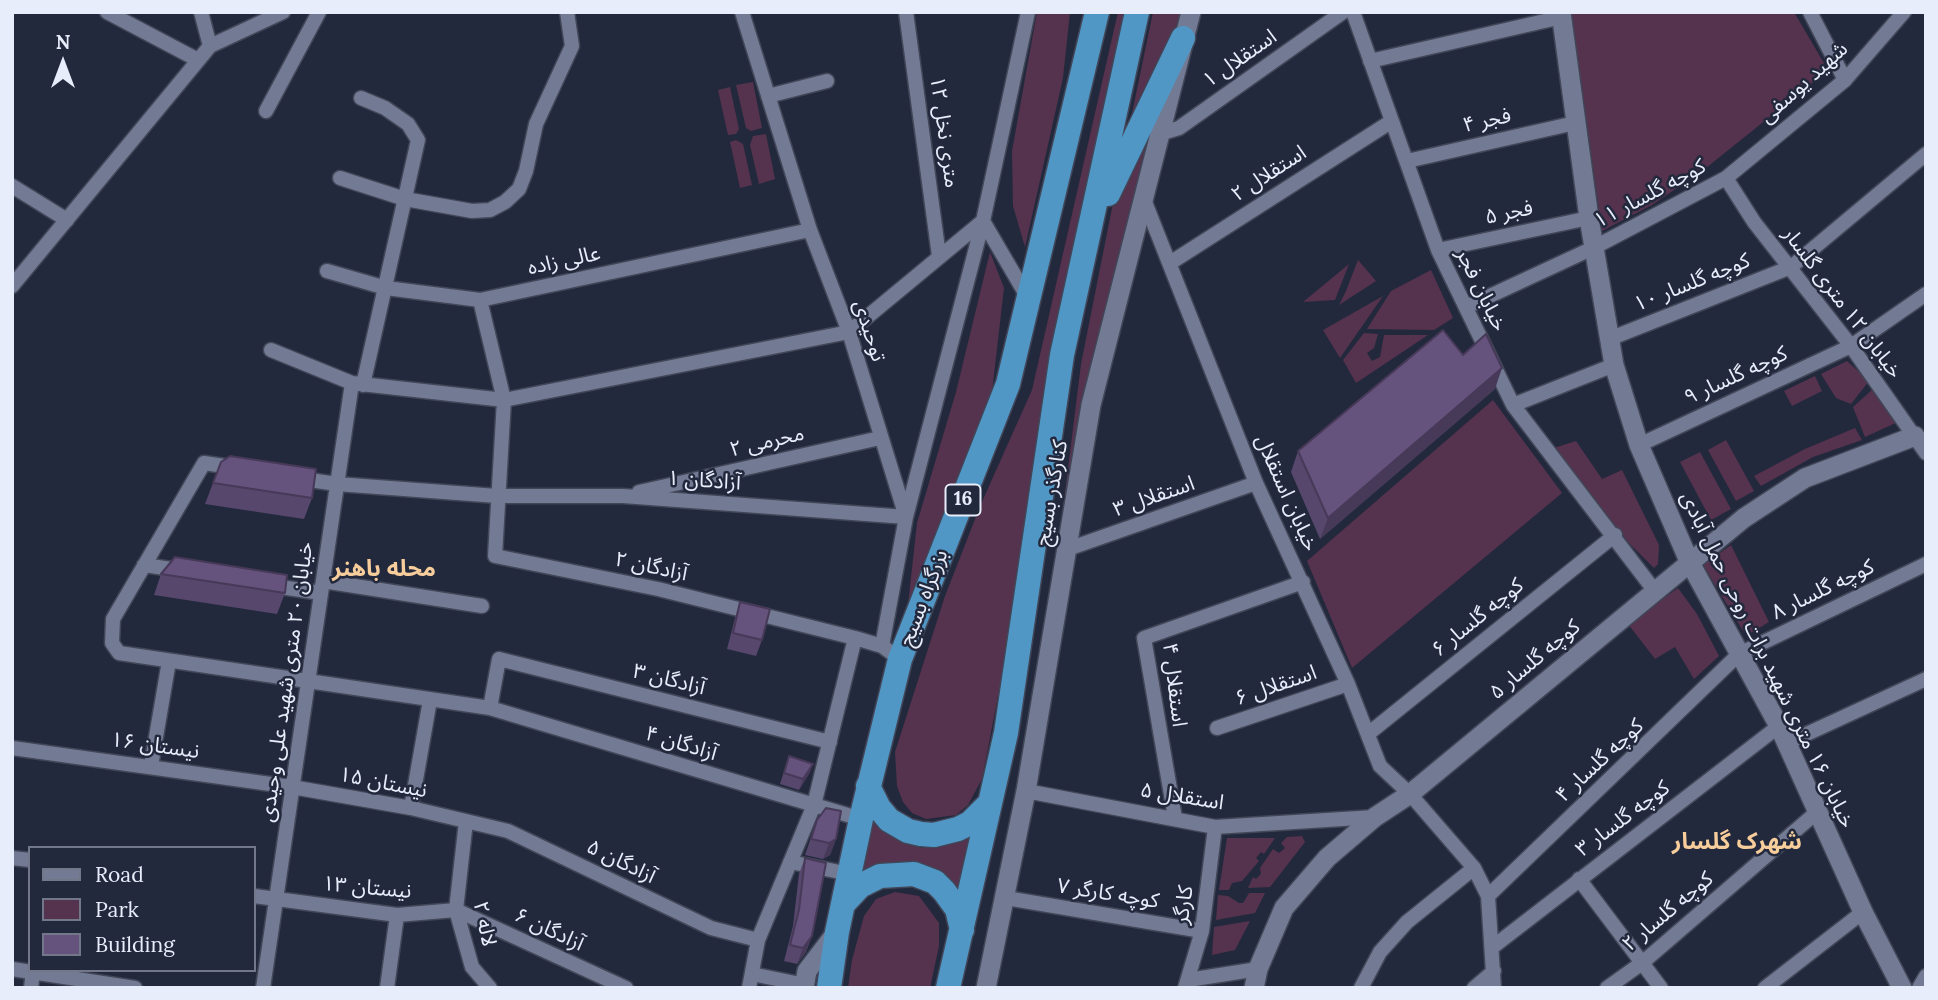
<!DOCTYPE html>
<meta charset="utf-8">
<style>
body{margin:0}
#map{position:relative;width:1938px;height:1000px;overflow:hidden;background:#23293d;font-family:Lora,serif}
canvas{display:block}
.frame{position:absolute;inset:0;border:14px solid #e8edfb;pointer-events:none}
.legend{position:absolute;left:28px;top:846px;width:228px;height:126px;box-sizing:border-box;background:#23293d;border:2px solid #727789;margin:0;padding:9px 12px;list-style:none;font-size:21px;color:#e8edfb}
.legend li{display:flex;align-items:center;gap:14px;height:35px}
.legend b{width:35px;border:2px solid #727789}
.north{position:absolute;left:28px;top:28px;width:70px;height:70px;-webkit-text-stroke:5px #23293d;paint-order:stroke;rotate:0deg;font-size:19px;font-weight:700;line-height:28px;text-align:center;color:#e8edfb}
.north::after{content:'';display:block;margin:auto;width:24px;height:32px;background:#e8edfb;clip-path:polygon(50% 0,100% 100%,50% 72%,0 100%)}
</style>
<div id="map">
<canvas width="1938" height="1000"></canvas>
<div class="frame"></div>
<ul class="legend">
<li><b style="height:9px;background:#737a93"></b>Road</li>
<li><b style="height:19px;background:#55324d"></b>Park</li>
<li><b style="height:19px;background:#65527d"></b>Building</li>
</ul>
<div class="north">N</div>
</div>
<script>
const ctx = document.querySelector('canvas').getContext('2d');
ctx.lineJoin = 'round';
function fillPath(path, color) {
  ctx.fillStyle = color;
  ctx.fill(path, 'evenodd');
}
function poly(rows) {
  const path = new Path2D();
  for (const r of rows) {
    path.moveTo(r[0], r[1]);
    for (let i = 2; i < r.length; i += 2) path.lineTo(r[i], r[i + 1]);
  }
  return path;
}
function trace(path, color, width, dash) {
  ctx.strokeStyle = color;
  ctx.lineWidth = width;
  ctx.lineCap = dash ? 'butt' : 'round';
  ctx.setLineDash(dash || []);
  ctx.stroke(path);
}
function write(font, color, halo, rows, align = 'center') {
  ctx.font = font + ' Lora,"Noto Sans Arabic",serif';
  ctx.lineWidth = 5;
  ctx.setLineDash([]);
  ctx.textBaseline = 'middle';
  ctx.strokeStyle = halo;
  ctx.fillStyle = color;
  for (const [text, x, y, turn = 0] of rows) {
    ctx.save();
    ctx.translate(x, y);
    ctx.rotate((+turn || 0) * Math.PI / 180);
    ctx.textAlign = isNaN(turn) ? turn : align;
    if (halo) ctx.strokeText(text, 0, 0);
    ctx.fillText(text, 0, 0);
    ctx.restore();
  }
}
fillPath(poly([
 [1037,12,1070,12,1063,78,1025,247,1013,206,1012,151],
 [1118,12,1126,12,1053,339,1007,649,982,779,968,805,956,815,926,819,912,813,903,802,897,786,895,752,945,596,981,504,1032,390],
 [1153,12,1182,12,1168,51,1129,128],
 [1571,12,1794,12,1828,70,1706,168,1652,205,1602,231],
 [753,82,762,128,751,131,746,128,736,85],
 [730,87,739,129,736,134,728,135,718,90],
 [766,134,775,179,759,184,750,145,753,136],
 [1151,137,1060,533,1081,364,1114,198],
 [736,140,743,144,752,185,740,188,730,142],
 [990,252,1004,288,992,392,966,471,906,623,917,523,956,392],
 [1358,260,1376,281,1339,305,1346,291],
 [1349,264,1335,300,1303,302],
 [1431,270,1453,318,1434,330,1367,329,1391,291],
 [1383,296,1340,358,1323,330],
 [1364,333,1378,334,1374,348,1367,353,1372,361,1380,357,1384,335,1428,335,1356,383,1343,360],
 [1847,361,1869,381,1851,404,1836,398,1821,374],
 [1815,376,1822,391,1792,406,1784,391],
 [1873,389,1900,421,1865,437,1853,407],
 [1493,400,1562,493,1352,668,1307,561],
 [1855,428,1862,440,1813,457,1761,486,1754,476,1805,449],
 [1726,440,1754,491,1736,501,1708,450],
 [1576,441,1602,479,1622,470,1659,545,1658,564,1654,568,1628,542,1554,448],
 [1700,452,1731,509,1711,520,1680,462],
 [1731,545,1769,622,1746,636,1703,565],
 [1678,588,1697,614,1719,656,1694,679,1675,647,1655,659,1628,624],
 [874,814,896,839,922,848,948,844,971,833,957,895,861,875],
 [1302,836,1305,842,1270,887,1248,888,1253,877,1256,879,1261,874,1260,868,1273,849,1279,853,1285,848,1281,843,1287,837],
 [1227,838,1275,838,1264,854,1261,852,1256,858,1259,861,1242,881,1232,883,1229,890,1219,890],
 [895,892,919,896,939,923,939,946,930,988,848,988,852,960,864,916,876,899],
 [1249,893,1265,893,1255,913,1216,920,1218,895,1228,896,1239,903,1243,903],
 [1250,921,1235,950,1212,955,1214,927]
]), '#55324d');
const street = poly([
 [107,12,198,60],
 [742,12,810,230,849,332,906,517,882,646,900,659],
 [906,12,939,256],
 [1353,12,1438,250,1513,405,1654,590],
 [1810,12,1845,80],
 [210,46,283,12],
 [1370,61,1562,17],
 [768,96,827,81],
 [361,98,385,108,408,124,418,140,363,385],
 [266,111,319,12],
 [1159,134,1179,128,1343,12],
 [1407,161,1575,123],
 [340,178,405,199,472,211,490,210,505,202,519,189,526,171,536,124,572,46,567,12],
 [1726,178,1754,222,1851,346,1926,453],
 [12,186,67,220],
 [1143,197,1256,483,1348,684,1380,766,1410,794,1474,868,1488,896,1494,988],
 [983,221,1028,298],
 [1438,250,1589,218],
 [1170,263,1392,121],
 [327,271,386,288,480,300,810,230],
 [12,286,210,46,201,12],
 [480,300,504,400,495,556,658,589,855,638],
 [1466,307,1593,248,1726,178,1845,80,1904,12],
 [1609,339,1791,267,1926,154],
 [271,350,352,383,504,400,849,332,983,221],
 [1513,405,1614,365],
 [1639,445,1851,346,1926,294],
 [238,468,204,463,113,619,112,643,119,653,490,708,861,819],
 [296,478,337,484,497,496,623,496,906,517,983,221,1028,12],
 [639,492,880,438],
 [1065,550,1256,483],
 [144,565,185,571],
 [323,581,482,606],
 [267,585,321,593],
 [490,708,499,659,830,742],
 [1217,728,1348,684],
 [1368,734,1615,535],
 [1787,743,1926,679],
 [12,748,292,787,411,808,508,831,711,928,758,940],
 [151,766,169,661],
 [1026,791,1215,827,1375,817],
 [411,808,430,700],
 [1175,818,1144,638,1303,582],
 [466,821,456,910,472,967,490,988],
 [12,858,30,860],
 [790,862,850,874],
 [1579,879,1661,988],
 [254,896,397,915,456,910,626,988],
 [1488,896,1739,654,1926,564],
 [1006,898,1202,931],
 [1494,946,1779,726],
 [12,969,135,988],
 [752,974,805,985],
 [1188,980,1258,969],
 [31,988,33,970],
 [263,988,352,383],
 [387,988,397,915],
 [749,988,758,940,814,805,855,638,882,646],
 [1185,988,1202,931,1215,827],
 [1361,988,1380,952,1407,922,1474,868],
 [1474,988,1494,971],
 [1607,988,1642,963,1817,812],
 [1765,988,1863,912],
 [1919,988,1926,976]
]);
const secondary = poly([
 [1561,12,1589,218,1614,365,1639,445,1689,561,1779,726,1863,912,1902,988],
 [804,988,807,971,836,933],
 [986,988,1026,791,1091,405,1191,12],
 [1254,988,1258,969,1284,908,1327,858,1375,817,1410,794,1744,518,1805,478,1915,436]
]);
const highway = poly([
 [1108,194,1183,38],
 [868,786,879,808,889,820,908,831,921,834,934,835,958,829,970,823,987,806],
 [845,902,860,886,880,876,914,874,935,882,944,891,957,909,962,930],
 [829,988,837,932,861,819,900,659,1008,384,1097,12],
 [948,988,1006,733,1062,355,1137,12]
]);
trace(street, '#414658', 17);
trace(secondary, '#414658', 22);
trace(highway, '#414658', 27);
trace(street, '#737a93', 14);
trace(secondary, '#737a93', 19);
trace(highway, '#5197c6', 24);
fillPath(poly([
 [1463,355,1495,389,1320,539,1291,472,1298,451],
 [221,462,312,498,304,519,205,504],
 [161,574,285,593,277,614,154,595],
 [740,602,762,640,756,656,727,649,735,618],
 [789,756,813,764,809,774,799,790,780,784],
 [817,820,836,839,830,855,823,859,805,855],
 [805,858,812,936,806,952,797,964,784,961,793,926,799,874]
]), '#57476c');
fillPath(poly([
 [1502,368,1495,389,1320,539,1328,518],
 [813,764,809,774,799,790,803,779],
 [836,839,830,855,823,859,829,843],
 [812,936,806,952,797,964,803,948]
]), '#473958');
const building = poly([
 [1443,330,1463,355,1486,334,1502,368,1328,518,1298,451,1443,330],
 [230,456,316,469,312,498,213,483,221,462,230,456],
 [175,557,287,575,285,593,161,574,175,557],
 [740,602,770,609,762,640,733,633,740,602],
 [789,756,813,764,803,779,784,773,789,756],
 [826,808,841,811,836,839,829,843,811,839,817,820,826,808],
 [805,858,826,863,812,936,803,948,790,945,799,910,805,858]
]);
fillPath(building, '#65527d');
trace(building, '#473958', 2);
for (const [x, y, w] of [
 [963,500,35]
]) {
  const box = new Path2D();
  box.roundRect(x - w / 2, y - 15.5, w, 31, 5);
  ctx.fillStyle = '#23293d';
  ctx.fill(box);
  trace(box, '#e8edfb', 2);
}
write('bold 19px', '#e8edfb', null, [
 ["16",963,500]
]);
write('21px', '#e8edfb', '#23293d', [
 ["استقلال ۱",1240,59,-35],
 ["شهید یوسفی",1804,83,-42],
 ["فجر ۴",1487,121,-13],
 ["۱۲ متری نخل",944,132,82],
 ["استقلال ۲",1269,174,-33],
 ["کوچه گلسار ۱۱",1650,194,-28],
 ["فجر ۵",1509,213,-12],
 ["عالی زاده",564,261,-12],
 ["کوچه گلسار ۱۰",1692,283,-22],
 ["خیابان فجر",1481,290,64],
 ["خیابان ۱۲ متری گلسار",1842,303,53],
 ["توحیدی",869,331,72],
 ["کوچه گلسار ۹",1736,376,-25],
 ["محرمی ۲",767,442,-13],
 ["آزادگان ۱",704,481,4],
 ["کنارگذر بسیج",1052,493,-80],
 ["خیابان استقلال",1286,493,66],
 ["استقلال ۳",1154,497,-19],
 ["آزادگان ۲",651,567,12],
 ["کوچه گلسار ۸",1823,590,-26],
 ["بزرگراه بسیج",924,598,-69],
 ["کوچه گلسار ۶",1478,618,-39],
 ["کوچه گلسار ۵",1535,660,-40],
 ["خیابان ۱۶ متری شهید برات روحی حمل آبادی",1767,660,64],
 ["آزادگان ۳",669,680,14],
 ["خیابان ۲۰ متری شهید علی وحیدی",287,682,-82],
 ["استقلال ۴",1174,685,83],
 ["استقلال ۶",1276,686,-19],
 ["آزادگان ۴",681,744,17],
 ["نیستان ۱۶",155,746,8],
 ["کوچه گلسار ۴",1600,761,-43],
 ["نیستان ۱۵",383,783,11],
 ["استقلال ۵",1182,797,9],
 ["کوچه گلسار ۳",1623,819,-37],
 ["آزادگان ۵",621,862,26],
 ["نیستان ۱۳",367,888,5],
 ["کوچه کارگر ۷",1108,894,9],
 ["کارگر",1184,905,-82],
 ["کوچه گلسار ۲",1668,912,-40],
 ["لاله ۲",484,924,78],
 ["آزادگان ۶",549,930,25]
]);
write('bold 23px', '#f7cd9c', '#23293d', [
 ["محله باهنر",384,569],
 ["شهرک گلسار",1737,842]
]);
</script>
